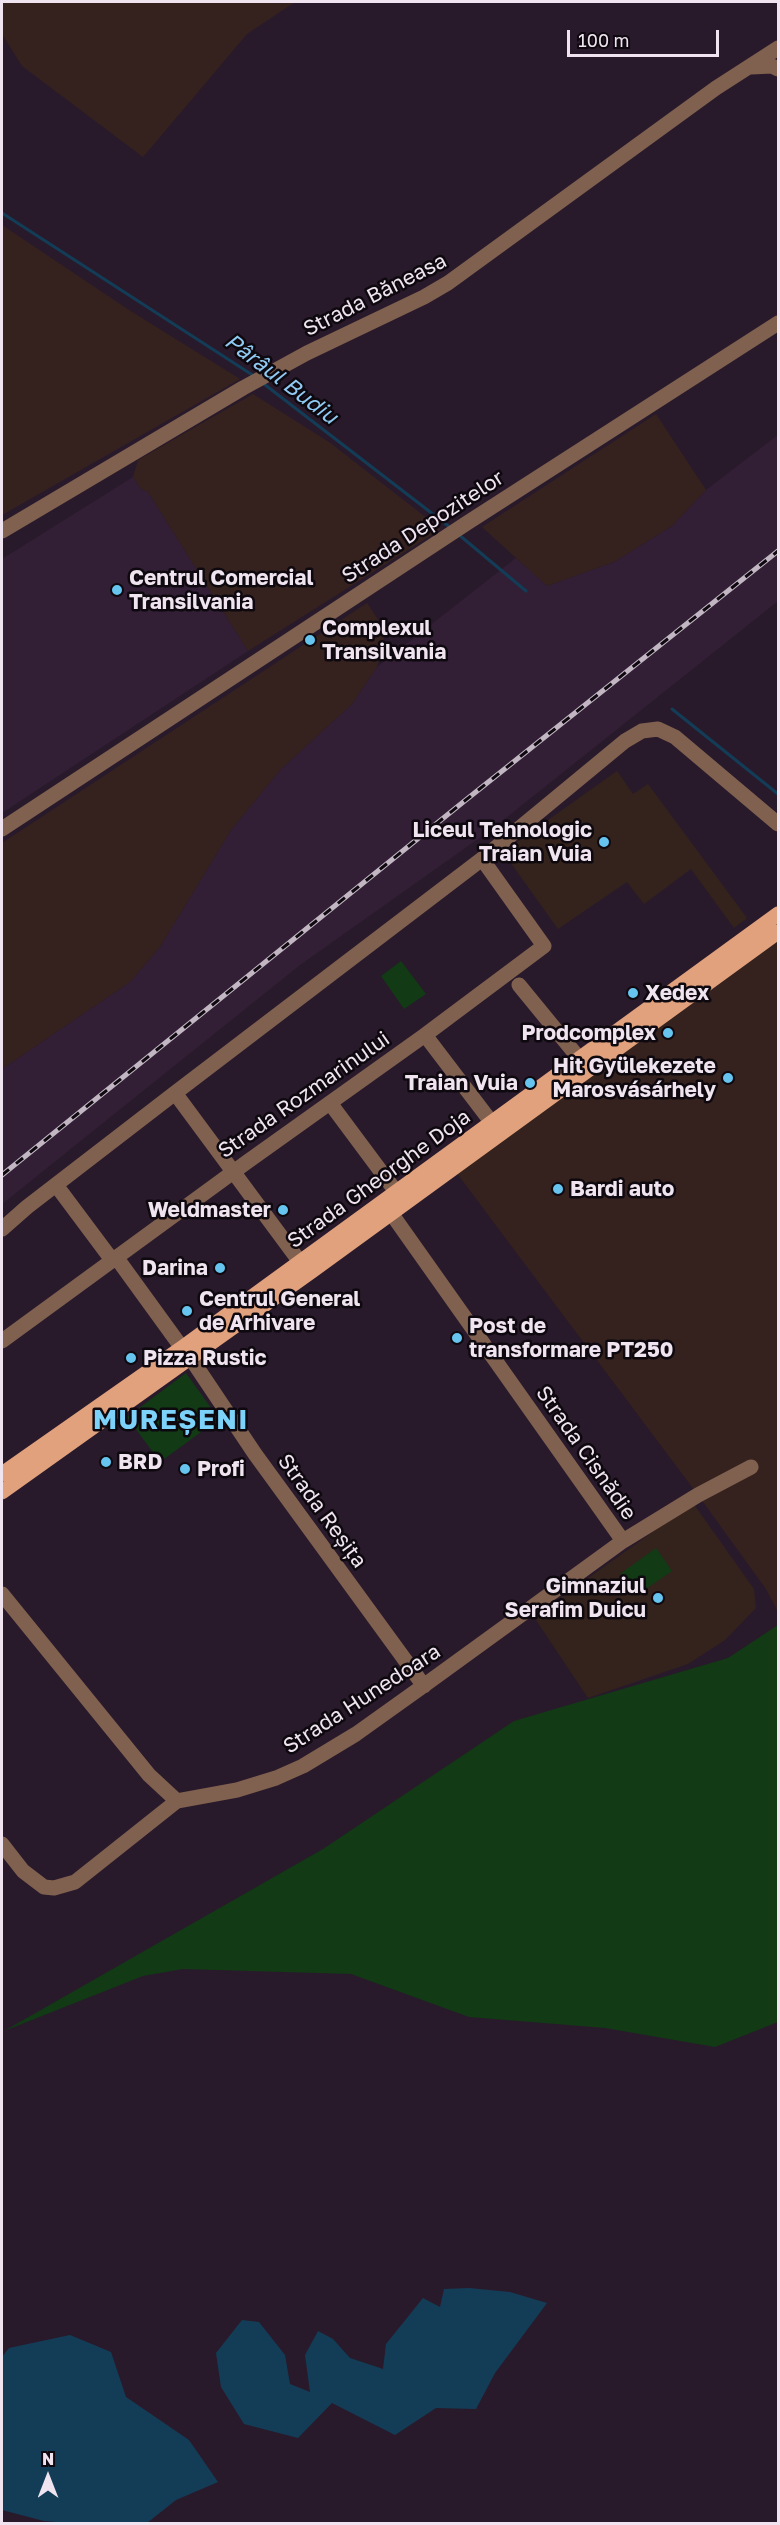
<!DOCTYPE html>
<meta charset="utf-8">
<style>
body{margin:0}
#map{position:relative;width:780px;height:2525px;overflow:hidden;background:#291a2b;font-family:"Golos Text",sans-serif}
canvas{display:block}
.frame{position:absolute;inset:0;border:3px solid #efe4f0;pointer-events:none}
.north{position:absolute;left:18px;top:2447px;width:60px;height:60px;-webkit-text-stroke:4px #0e080f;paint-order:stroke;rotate:0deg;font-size:16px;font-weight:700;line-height:24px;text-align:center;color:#efe4f0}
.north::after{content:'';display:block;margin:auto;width:21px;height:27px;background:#efe4f0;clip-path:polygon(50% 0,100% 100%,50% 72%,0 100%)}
.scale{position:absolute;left:567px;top:30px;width:152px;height:27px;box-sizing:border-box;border:3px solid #efe4f0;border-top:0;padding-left:8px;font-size:18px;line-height:21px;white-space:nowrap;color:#efe4f0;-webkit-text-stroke:4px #0e080f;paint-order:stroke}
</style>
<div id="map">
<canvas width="780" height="2525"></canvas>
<div class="frame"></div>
<div class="north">N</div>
<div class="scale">100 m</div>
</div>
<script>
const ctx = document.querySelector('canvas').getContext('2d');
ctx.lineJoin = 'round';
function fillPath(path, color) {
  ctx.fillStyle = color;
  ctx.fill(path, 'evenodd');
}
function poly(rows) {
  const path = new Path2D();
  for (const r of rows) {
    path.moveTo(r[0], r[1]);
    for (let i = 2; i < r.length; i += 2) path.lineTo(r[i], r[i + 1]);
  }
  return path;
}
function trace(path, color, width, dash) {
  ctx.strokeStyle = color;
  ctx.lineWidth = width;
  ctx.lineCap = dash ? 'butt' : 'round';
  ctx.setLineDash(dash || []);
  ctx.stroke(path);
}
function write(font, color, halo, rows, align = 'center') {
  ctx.font = font + ' "Golos Text",sans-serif';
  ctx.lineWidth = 5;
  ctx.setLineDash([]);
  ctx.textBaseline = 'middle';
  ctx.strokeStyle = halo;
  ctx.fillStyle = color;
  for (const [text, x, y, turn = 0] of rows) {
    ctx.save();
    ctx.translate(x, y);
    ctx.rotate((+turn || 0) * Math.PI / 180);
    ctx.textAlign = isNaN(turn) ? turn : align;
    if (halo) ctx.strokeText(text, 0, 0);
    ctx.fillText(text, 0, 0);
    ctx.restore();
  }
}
fillPath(poly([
 [778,435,778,601,492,829,300,965,2,1204,2,1069,130,982,160,947,231,830,281,769,352,704,377,667,516,558,547,586,614,562,672,526,706,490],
 [133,477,141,489,148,492,248,651,2,813,2,559]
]), '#321f36');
fillPath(poly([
 [2,2,295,2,247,34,143,157,22,66,2,34],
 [2,225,129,310,240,379,2,515],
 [253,394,329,442,441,529,248,651,148,492,141,489,133,477,138,460],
 [656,414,706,490,672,526,614,562,547,586,482,527],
 [367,603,385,630,382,647,377,667,352,704,281,769,231,830,160,947,130,982,2,1069,2,843],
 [778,938,778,1612,766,1589,698,1495,456,1172]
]), '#35221e');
fillPath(poly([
 [617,771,633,794,648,784,747,918,734,928,691,869,644,904,627,882,558,929,503,852],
 [693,1503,754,1589,756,1608,725,1640,688,1664,588,1698,534,1617]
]), '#34231c');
fillPath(poly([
 [401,961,426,994,404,1009,381,976],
 [186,1373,219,1419,160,1462,127,1417],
 [656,1548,672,1571,636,1596,620,1574],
 [778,1625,778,2022,715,2047,605,2028,469,2017,351,1974,183,1969,143,1976,4,2031,323,1849,514,1721,728,1658]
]), '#113a15');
fillPath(poly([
 [469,2288,510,2292,547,2303,495,2373,476,2409,436,2408,395,2435,332,2403,298,2438,244,2424,221,2387,216,2353,242,2320,259,2322,285,2355,290,2384,310,2392,305,2355,318,2331,333,2339,350,2358,383,2369,386,2344,423,2298,440,2307,444,2289],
 [70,2335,111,2352,126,2397,189,2440,218,2482,176,2500,147,2523,80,2524,44,2521,2,2510,2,2357,9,2348]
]), '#133d57');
trace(poly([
 [2,213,254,376],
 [264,384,451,528],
 [458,534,526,591],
 [672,709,778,794]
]), '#133d57', 3);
trace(poly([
 [751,67,772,66,778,69],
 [2,531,243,388,307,353,424,297,448,283,716,88,778,48],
 [2,829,467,523,778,323],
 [519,985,587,1068],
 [425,1035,492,1123],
 [175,1093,300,1262],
 [330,1103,397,1193],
 [56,1185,112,1260],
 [391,1213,623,1541],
 [2,1229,27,1207,175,1093,482,859,625,741,642,731,658,729,675,737,778,824],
 [116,1257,182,1348],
 [2,1341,247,1162,425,1035,544,946,482,859],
 [190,1357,255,1454,424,1686],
 [2,1594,149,1775,177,1801],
 [2,1844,23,1871,44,1887,54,1888,75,1882,177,1801,237,1790,276,1778,303,1766,356,1734,426,1684,623,1541,698,1495,751,1467]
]), '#80614f', 15);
trace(poly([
 [2,1474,182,1348,778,914],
 [2,1492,312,1271,778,932]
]), '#e1a17c', 15);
const rail = poly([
 [2,1175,462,803,778,551]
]);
trace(rail, '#c2b6c3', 5);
trace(rail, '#0e080f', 3, [9]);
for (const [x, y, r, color] of [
 [117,590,6,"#66c4ef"],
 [310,640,6,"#66c4ef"],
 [604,842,6,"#66c4ef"],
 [633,993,6,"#66c4ef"],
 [668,1033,6,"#66c4ef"],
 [728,1078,6,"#66c4ef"],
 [530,1083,6,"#66c4ef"],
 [558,1189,6,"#66c4ef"],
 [283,1210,6,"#66c4ef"],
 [220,1268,6,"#66c4ef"],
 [187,1311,6,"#66c4ef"],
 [457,1338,6,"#66c4ef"],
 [131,1358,6,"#66c4ef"],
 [106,1462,6,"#66c4ef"],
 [185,1469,6,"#66c4ef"],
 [658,1598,6,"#66c4ef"]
]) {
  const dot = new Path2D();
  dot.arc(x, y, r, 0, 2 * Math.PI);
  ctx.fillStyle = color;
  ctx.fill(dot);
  trace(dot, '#0e080f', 2);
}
write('21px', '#efe4f0', '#0e080f', [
 ["Strada Băneasa",375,295,-27],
 ["Strada Depozitelor",423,527,-33],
 ["Strada Rozmarinului",304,1095,-35],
 ["Strada Gheorghe Doja",379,1179,-36],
 ["Strada Cisnădie",586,1453,55],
 ["Strada Reșița",322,1511,54],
 ["Strada Hunedoara",362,1699,-33]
]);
write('bold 21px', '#efe4f0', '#0e080f', [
 ["Centrul Comercial",129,578],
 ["Transilvania",129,602],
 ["Complexul",322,628],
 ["Transilvania",322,652],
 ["Liceul Tehnologic",592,830,"right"],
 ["Traian Vuia",592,854,"right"],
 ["Xedex",645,993],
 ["Prodcomplex",656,1033,"right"],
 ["Hit Gyülekezete",716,1066,"right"],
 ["Marosvásárhely",716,1090,"right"],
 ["Traian Vuia",518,1083,"right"],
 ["Bardi auto",570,1189],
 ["Weldmaster",271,1210,"right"],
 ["Darina",208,1268,"right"],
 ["Centrul General",199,1299],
 ["de Arhivare",199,1323],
 ["Post de",469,1326],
 ["transformare PT250",469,1350],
 ["Pizza Rustic",143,1358],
 ["BRD",118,1462],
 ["Profi",197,1469],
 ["Gimnaziul",646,1586,"right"],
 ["Serafim Duicu",646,1610,"right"]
], 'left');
write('italic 22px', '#90caf2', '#0e080f', [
 ["Pârâul Budiu",281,379,37]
]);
ctx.letterSpacing = '1.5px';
write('bold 27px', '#7dd2fa', '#0e080f', [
 ["MUREȘENI",171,1420]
]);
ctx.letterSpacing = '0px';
</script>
